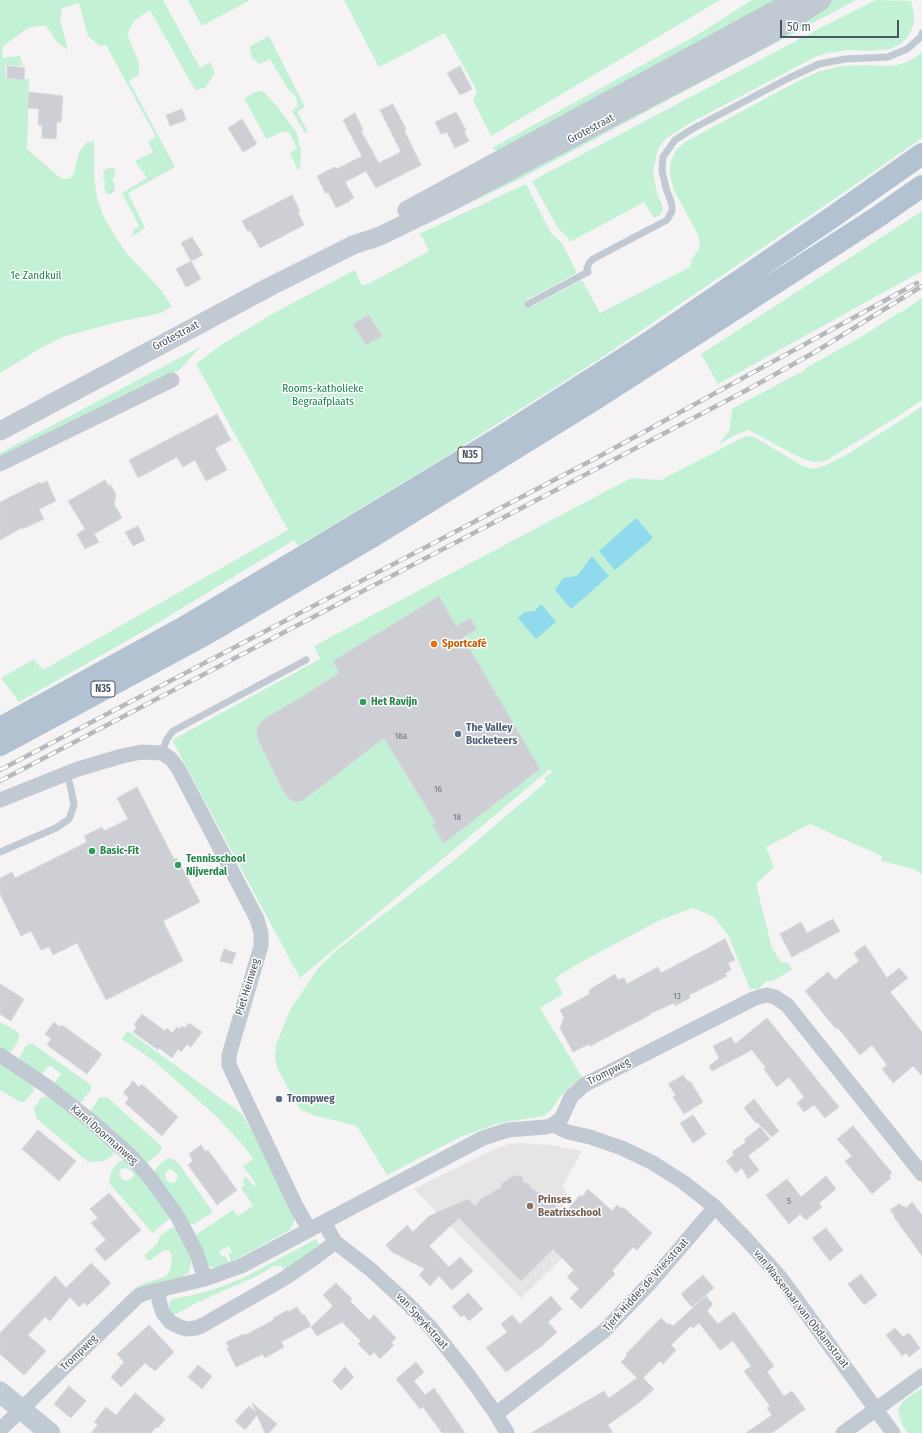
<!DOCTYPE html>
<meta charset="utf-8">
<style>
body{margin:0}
#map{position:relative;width:922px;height:1433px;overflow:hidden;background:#f5f3f3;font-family:"Fira Sans Condensed",sans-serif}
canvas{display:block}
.scale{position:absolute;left:780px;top:20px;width:119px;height:18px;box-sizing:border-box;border:2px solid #4a5661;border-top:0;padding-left:5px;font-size:12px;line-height:14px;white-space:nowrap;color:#4a5661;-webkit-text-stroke:3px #fff;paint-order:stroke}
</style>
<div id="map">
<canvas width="922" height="1433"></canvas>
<div class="scale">50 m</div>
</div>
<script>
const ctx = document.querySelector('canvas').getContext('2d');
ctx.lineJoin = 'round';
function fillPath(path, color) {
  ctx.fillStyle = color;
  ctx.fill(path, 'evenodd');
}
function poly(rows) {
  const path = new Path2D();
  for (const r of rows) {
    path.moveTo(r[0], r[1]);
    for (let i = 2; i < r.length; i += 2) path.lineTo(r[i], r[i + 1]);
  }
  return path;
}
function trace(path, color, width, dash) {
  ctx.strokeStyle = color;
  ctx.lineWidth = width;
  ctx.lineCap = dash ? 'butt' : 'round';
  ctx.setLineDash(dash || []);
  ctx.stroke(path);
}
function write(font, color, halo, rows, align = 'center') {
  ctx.font = font + ' "Fira Sans Condensed",sans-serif';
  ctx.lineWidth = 3;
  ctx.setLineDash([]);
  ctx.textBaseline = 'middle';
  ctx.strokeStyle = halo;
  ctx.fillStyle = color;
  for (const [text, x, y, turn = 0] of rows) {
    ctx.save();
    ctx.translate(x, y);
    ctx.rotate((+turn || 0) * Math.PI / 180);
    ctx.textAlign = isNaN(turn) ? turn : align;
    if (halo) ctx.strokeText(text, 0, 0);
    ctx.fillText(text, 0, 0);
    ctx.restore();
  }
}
fillPath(poly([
 [523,1143,551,1145,582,1151,562,1187,567,1193,561,1213,578,1243,521,1298,414,1189,494,1149,509,1144]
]), '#e6e4e5');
fillPath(poly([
 [0,0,163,0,200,68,210,62,215,73,205,88,195,90,150,10,135,20,127,34,139,63,139,75,129,81,175,167,128,193,145,228,133,236,133,230,139,226,122,193,147,178,135,161,153,152,148,142,156,137,106,45,100,46,88,36,79,3,62,8,60,19,68,50,58,43,45,25,28,28,3,46,2,58,20,56,23,66,5,65,6,79,29,79,27,149,58,176,64,179,70,178,74,173,79,152,86,143,94,141,94,176,97,198,104,217,115,236,128,255,162,291,172,307,161,313,118,322,62,337,39,349,0,373],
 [188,0,250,0,202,26],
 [344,0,720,0,491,136,473,100,477,91,445,33,379,67],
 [752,0,782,0,507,151,496,150,492,148,697,35],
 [831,0,856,0,518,180,374,249,373,246],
 [876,0,911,1,914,13,914,21,912,29,907,38,899,45,890,49,871,51,847,50,827,53,815,57,690,123,665,139,658,149,653,172,657,194,662,204,663,210,660,215,654,218,644,202,570,242,567,237,558,228,532,181,826,25],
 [269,36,305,107,297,112,308,132,305,133,292,111,298,106,296,97,288,89,270,59,260,64,252,58,250,46],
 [922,52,922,138,840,195,601,358,442,459,298,546,294,540,151,627,19,702,1,678,34,659,43,670,288,530,196,364,221,345,274,313,355,270,362,286,372,282,429,251,423,238,419,234,526,184,551,233,562,243,577,273,526,300,529,308,582,280,600,313,690,267,692,259,699,249,700,242,698,235,674,190,670,176,670,164,673,156,676,150,685,142,802,79,820,71,842,66,868,65,884,66,897,65,907,62,917,56],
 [258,91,264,92,277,106,297,133,301,152,300,169,298,170,290,153,297,148,289,132,282,132,266,139,244,98],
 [108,168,114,168,116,173,112,180,115,184,115,190,112,194,107,194,104,188,105,182,103,177,104,171],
 [922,211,922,271,718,384,701,354],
 [922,298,922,400,900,415,827,460,820,462,813,462,797,456,749,430,737,434,719,444,730,429,732,409,797,374,801,373,806,368,863,336,900,312,902,312],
 [200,347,193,355,179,370,0,460,0,453],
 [922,406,922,874,914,869,881,861,882,856,810,824,766,847,774,867,756,884,772,948,781,962,788,963,792,970,772,981,767,981,758,989,750,989,728,935,714,917,693,908,660,920,581,962,555,978,563,994,540,1008,582,1077,572,1085,559,1098,553,1108,544,1116,499,1123,460,1137,387,1175,357,1126,313,1115,300,1109,292,1096,277,1067,275,1056,276,1045,290,1010,319,967,338,949,451,863,546,782,544,778,552,772,550,769,300,978,172,740,320,659,314,646,631,478,661,480,746,436,756,438,801,465,812,469,817,468,826,465,846,455,908,416],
 [0,1022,18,1032,19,1035,19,1038,16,1045,12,1051,8,1053,0,1048],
 [128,1031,241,1113,260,1145,295,1219,290,1230,231,1262,228,1254,232,1252,229,1246,219,1251,222,1257,225,1255,229,1263,216,1267,211,1267,206,1263,196,1237,197,1234,233,1210,238,1216,253,1206,241,1188,245,1185,242,1181,246,1177,254,1186,256,1184,243,1166,253,1159,243,1145,217,1117,154,1061,122,1039],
 [29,1044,33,1044,91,1085,91,1090,81,1102,76,1102,53,1084,61,1074,50,1065,41,1075,21,1062,19,1058,25,1047],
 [0,1063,33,1086,34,1091,24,1102,20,1102,0,1090],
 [48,1096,113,1148,114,1154,105,1161,88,1162,37,1119,34,1108,41,1098],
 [100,1097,108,1098,161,1146,162,1149,157,1155,148,1162,144,1161,92,1115,91,1110],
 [168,1158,173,1159,179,1164,213,1212,194,1224,190,1224,155,1174,155,1170,158,1166],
 [169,1169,173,1170,178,1176,175,1182,171,1183,167,1181,165,1174],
 [125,1160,140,1176,169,1214,169,1219,154,1232,152,1232,109,1183,112,1169,120,1161],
 [126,1168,133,1172,134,1176,127,1181,122,1179,119,1173,121,1169],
 [173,1227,178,1228,191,1259,191,1266,188,1273,181,1278,136,1289,134,1288,148,1282,162,1278,167,1275,170,1270,172,1256,169,1250,164,1250,149,1261,144,1256,157,1244,160,1236],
 [316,1239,320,1246,286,1270,281,1266,274,1266,257,1276,196,1303,174,1315,170,1310,169,1303,172,1299,194,1295,218,1288,243,1278],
 [922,1388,922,1433,908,1433,902,1425,898,1409,902,1402]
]), '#c3f1d5');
fillPath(poly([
 [636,518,653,538,615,570,599,551],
 [592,556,609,576,571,609,555,590,563,578,567,577,572,577,578,575],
 [541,604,556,622,536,639,518,618,525,612,535,611]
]), '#90daee');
const building = poly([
 [7,66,25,68,24,80,7,78,7,66],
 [460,66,472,89,460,95,447,73,460,66],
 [29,92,63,96,61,122,57,122,56,139,42,138,42,125,38,125,39,109,28,108,29,92],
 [393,104,406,129,404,130,421,165,376,188,366,171,345,182,354,198,349,200,350,201,336,208,328,192,326,194,317,176,335,167,337,169,362,156,343,120,355,113,363,130,361,131,379,163,401,152,380,110,393,104],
 [182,109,186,120,170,126,166,115,182,109],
 [456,112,466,130,464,131,469,141,455,148,447,132,441,134,435,122,456,112],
 [242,119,257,144,243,152,228,128,242,119],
 [292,195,300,211,298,212,304,225,260,248,250,230,248,232,242,221,292,195],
 [192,237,203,255,191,261,201,279,186,287,176,269,191,261,181,243,192,237],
 [369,315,382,336,366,345,353,324,369,315],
 [217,414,231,440,215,448,227,470,206,481,195,460,183,467,177,457,138,478,129,460,217,414],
 [105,480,109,486,111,485,116,495,114,504,122,518,94,534,99,542,85,549,77,534,85,529,68,501,105,480],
 [47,481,56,501,39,509,44,519,23,529,23,527,0,540,0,502,40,482,41,484,47,481],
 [138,526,145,540,133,546,125,532,138,526],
 [439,596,456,626,470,618,477,629,463,637,540,769,444,843,432,825,436,823,384,738,302,801,297,802,290,800,282,789,257,737,257,729,260,723,267,717,300,698,339,673,333,661,439,596],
 [137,787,174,859,177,858,200,902,163,921,183,961,106,1000,77,943,53,955,49,947,41,950,31,931,21,936,0,894,0,878,12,872,15,878,87,842,84,836,102,827,104,831,128,819,117,798,137,787],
 [833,919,840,931,792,957,780,934,801,922,807,933,833,919],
 [725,939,735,960,728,963,731,970,725,973,727,976,689,995,690,998,675,1006,674,1003,649,1014,650,1015,590,1046,589,1044,573,1052,560,1028,564,1017,560,1010,590,994,589,990,615,974,618,980,624,978,627,984,658,967,661,973,725,939],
 [865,945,887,978,899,968,908,978,890,992,922,1032,922,1076,913,1066,893,1083,882,1069,887,1065,872,1045,860,1055,838,1028,836,1029,805,991,828,972,835,980,847,970,859,961,854,953,865,945],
 [224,949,236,953,232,964,220,961,224,949],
 [0,984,24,999,11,1021,0,1014,0,984],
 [142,1014,165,1031,167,1028,172,1033,177,1027,180,1029,182,1026,185,1028,189,1023,202,1032,191,1047,187,1044,181,1052,178,1049,172,1058,159,1048,158,1050,133,1032,137,1027,134,1025,142,1014],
 [767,1018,839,1107,825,1118,814,1105,804,1112,797,1103,804,1097,789,1077,777,1087,764,1069,766,1068,752,1050,712,1071,709,1066,719,1058,713,1046,731,1037,735,1044,767,1018],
 [54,1022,60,1027,62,1025,102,1054,87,1074,47,1045,51,1039,45,1034,54,1022],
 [683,1075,688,1082,690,1081,703,1102,684,1114,673,1097,676,1095,668,1084,683,1075],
 [133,1081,139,1087,142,1084,178,1117,162,1136,125,1103,129,1098,123,1093,133,1081],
 [754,1099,779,1131,772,1137,757,1122,756,1123,744,1108,754,1099],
 [693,1115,706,1134,693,1143,680,1123,693,1115],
 [853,1126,892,1173,889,1176,891,1178,872,1194,845,1161,852,1156,837,1139,853,1126],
 [760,1127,770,1139,748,1156,759,1170,748,1179,742,1168,736,1173,726,1161,734,1155,732,1152,746,1142,744,1140,760,1127],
 [38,1130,76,1161,59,1181,22,1149,38,1130],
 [201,1145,206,1152,208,1150,237,1190,217,1205,188,1165,193,1161,189,1154,201,1145],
 [513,1176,522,1176,523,1182,530,1184,529,1187,550,1199,564,1214,580,1195,582,1197,588,1189,612,1211,617,1205,622,1209,623,1207,652,1233,637,1250,633,1247,612,1271,615,1274,581,1309,570,1298,579,1289,567,1277,574,1270,553,1249,521,1281,459,1218,429,1246,449,1267,460,1257,473,1271,452,1290,439,1276,430,1286,419,1275,425,1269,392,1252,386,1245,407,1225,413,1232,429,1216,468,1199,475,1206,481,1199,502,1187,501,1184,513,1176],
 [826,1176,836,1189,819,1203,822,1207,806,1220,800,1214,789,1224,766,1195,787,1179,801,1197,826,1176],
 [109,1193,141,1230,105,1261,95,1249,106,1240,91,1223,98,1218,90,1209,109,1193],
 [912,1202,922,1215,922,1256,894,1217,895,1216,890,1210,899,1204,906,1208,912,1202],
 [826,1228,843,1250,830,1261,812,1238,826,1228],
 [91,1263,111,1283,87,1306,84,1302,79,1307,70,1297,50,1321,45,1317,28,1335,46,1351,24,1375,0,1354,0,1333,55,1276,66,1288,91,1263],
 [861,1274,877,1295,864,1305,848,1284,861,1274],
 [703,1275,714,1288,692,1307,681,1294,703,1275],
 [336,1283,352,1299,350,1301,369,1320,374,1315,396,1338,391,1343,394,1345,380,1359,374,1352,370,1356,358,1344,361,1341,342,1322,317,1336,311,1327,333,1306,323,1295,336,1283],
 [468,1293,483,1309,469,1321,464,1315,461,1317,452,1307,468,1293],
 [551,1296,562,1309,548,1322,557,1332,543,1345,506,1372,486,1348,507,1332,501,1324,512,1315,520,1324,551,1296],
 [706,1296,713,1304,707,1311,718,1324,734,1312,774,1366,767,1372,784,1396,792,1391,805,1409,772,1433,746,1433,772,1415,767,1408,770,1406,744,1371,751,1366,733,1341,720,1350,699,1323,693,1328,691,1326,671,1345,676,1350,663,1364,660,1361,643,1378,654,1389,641,1401,608,1425,613,1433,531,1433,604,1391,609,1398,637,1378,621,1362,627,1356,626,1354,661,1318,668,1325,669,1323,673,1326,706,1296],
 [297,1307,302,1315,304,1314,311,1326,281,1342,284,1347,265,1358,263,1354,236,1367,227,1349,229,1348,226,1342,244,1334,245,1335,274,1320,273,1318,288,1310,288,1312,297,1307],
 [149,1325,174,1352,155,1371,145,1363,121,1387,111,1377,124,1362,117,1354,149,1325],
 [895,1328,903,1337,909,1333,920,1348,909,1357,906,1353,902,1356,886,1335,895,1328],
 [416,1362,424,1372,414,1381,425,1395,434,1388,465,1433,442,1433,423,1407,420,1409,396,1379,416,1362],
 [198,1365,212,1376,202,1389,188,1377,198,1365],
 [345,1367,354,1377,341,1390,332,1381,345,1367],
 [69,1386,86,1401,71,1418,54,1404,69,1386],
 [135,1393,165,1419,158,1428,156,1427,151,1433,91,1433,98,1425,94,1422,106,1407,116,1415,135,1393],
 [252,1403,277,1424,269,1433,265,1433,257,1415,245,1430,235,1421,249,1406,256,1412,252,1403]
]);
fillPath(building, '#cdcfd5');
trace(building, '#d7d9de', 1);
trace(poly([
 [528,304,588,272,587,268,589,263,593,259,667,220,672,211,672,205,666,188,662,171,663,157,675,140,694,128,789,78,819,64,845,59,888,57,907,49,921,37,922,33],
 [162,753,167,739,173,731,306,660],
 [0,852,56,828,69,819,74,805,71,789,67,774]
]), '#c1cad2', 7);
trace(poly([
 [0,464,172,380],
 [0,800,78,769,122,756,142,752,162,753,171,759,178,768,257,919,261,933,261,946,229,1055,229,1065,296,1206,309,1229],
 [0,1055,45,1085,90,1120,132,1157,151,1179,178,1217,197,1254,205,1279],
 [553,1125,568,1132,590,1137,622,1148,653,1163,683,1182,715,1207,746,1239,780,1277,893,1433],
 [324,1222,335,1242,370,1269,407,1303,431,1328,469,1376,496,1414,507,1433],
 [159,1290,159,1301,163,1313,170,1322,180,1327,187,1329,196,1328,203,1325,285,1278,320,1254,335,1242],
 [496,1414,604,1331,651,1282,715,1207],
 [0,1430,138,1296,146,1293,205,1279,241,1266,483,1138,508,1130,546,1127,553,1125,562,1117,571,1097,584,1085,753,999,762,996,767,995,775,997,787,1005,922,1174],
 [843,1433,922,1376]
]), '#c1cad2', 15);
trace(poly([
 [407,210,794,0],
 [0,431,271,286,353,245,380,236,446,204,741,50,771,34,822,0]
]), '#c1cad2', 19);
trace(poly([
 [0,1392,50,1433]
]), '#c1cbd6', 21);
trace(poly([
 [0,728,181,629,309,553,496,440,648,343,834,216,922,154],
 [0,745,206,634,375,535,597,398,876,218,922,186]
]), '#b3c2d1', 22);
const rail = poly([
 [0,770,598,457,917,283],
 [0,781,745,391,815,352,922,286]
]);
trace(rail, '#b5b8bd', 4.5);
trace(rail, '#fff', 3, [9]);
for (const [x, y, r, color] of [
 [434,644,4,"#e8710a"],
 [363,702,4,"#2e9e5b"],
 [458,734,4,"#5c6f8a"],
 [92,851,4,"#2e9e5b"],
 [178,865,4,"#2e9e5b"],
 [279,1099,4,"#5c6f8a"],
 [530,1206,4,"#8d6e63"]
]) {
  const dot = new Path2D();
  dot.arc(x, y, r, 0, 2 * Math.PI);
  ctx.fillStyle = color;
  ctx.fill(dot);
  trace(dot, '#fff', 1.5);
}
write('9px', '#6b747e', null, [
 ["18a",401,736],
 ["16",438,789],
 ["18",457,817],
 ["13",677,996],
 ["5",789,1201]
]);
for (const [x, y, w] of [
 [470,455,24],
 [103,689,24]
]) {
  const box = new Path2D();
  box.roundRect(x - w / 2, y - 8, w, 16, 3);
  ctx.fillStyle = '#fff';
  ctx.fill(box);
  trace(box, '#4a5661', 1);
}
write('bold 10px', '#4a5661', null, [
 ["N35",470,455],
 ["N35",103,689]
]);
write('11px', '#4a5661', '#fff', [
 ["Grotestraat",591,129,-28],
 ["Grotestraat",176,336,-28],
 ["Piet Heinweg",248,987,-73],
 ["Trompweg",609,1072,-27],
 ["Karel Doormanweg",104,1135,41],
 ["Tjerk Hiddes de Vriesstraat",646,1285,-48],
 ["van Wassenaar van Obdamstraat",801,1309,52],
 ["van Speykstraat",422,1321,48],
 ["Trompweg",79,1353,-44]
]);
write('11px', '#17864f', '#fff', [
 ["1e Zandkuil",36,276],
 ["Rooms-katholieke",323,389],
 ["Begraafplaats",323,402]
]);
write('bold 11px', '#c56008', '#fff', [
 ["Sportcafé",442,644]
], 'left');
write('bold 11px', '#27864d', '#fff', [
 ["Het Ravijn",371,702],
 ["Basic-Fit",100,851],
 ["Tennisschool",186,859],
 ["Nijverdal",186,872]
], 'left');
write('bold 11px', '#4e5e75', '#fff', [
 ["The Valley",466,728],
 ["Bucketeers",466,741],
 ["Trompweg",287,1099]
], 'left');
write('bold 11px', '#785e54', '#fff', [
 ["Prinses",538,1200],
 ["Beatrixschool",538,1213]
], 'left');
</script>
